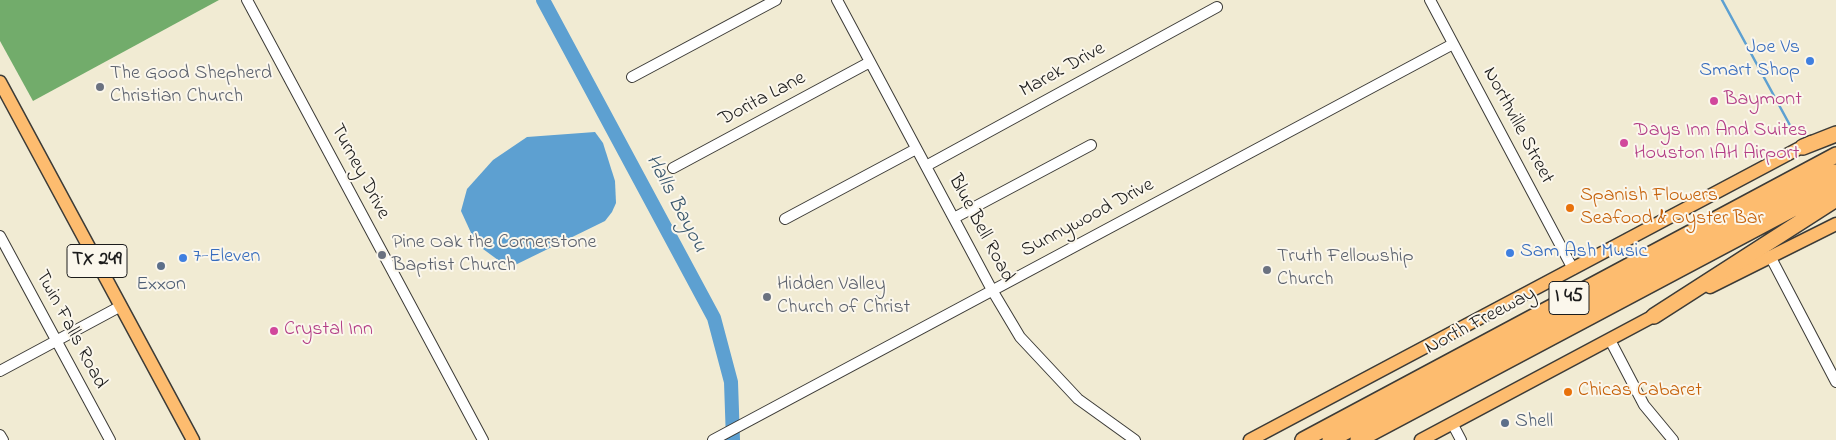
<!DOCTYPE html>
<style>
body{margin:0}
canvas{display:block;background:#f1ebd3}
</style>
<canvas width="1836" height="440"></canvas>
<script>
const ctx = document.querySelector('canvas').getContext('2d');
ctx.lineJoin = 'round';
function fillPath(path, color) {
  ctx.fillStyle = color;
  ctx.fill(path, 'evenodd');
}
function poly(rows) {
  const path = new Path2D();
  for (const r of rows) {
    path.moveTo(r[0], r[1]);
    for (let i = 2; i < r.length; i += 2) path.lineTo(r[i], r[i + 1]);
  }
  return path;
}
function trace(path, color, width, dash) {
  ctx.strokeStyle = color;
  ctx.lineWidth = width;
  ctx.lineCap = dash ? 'butt' : 'round';
  ctx.setLineDash(dash || []);
  ctx.stroke(path);
}
function write(font, color, halo, rows, align = 'center') {
  ctx.font = font + ' "Indie Flower",sans-serif';
  ctx.lineWidth = 4;
  ctx.setLineDash([]);
  ctx.textBaseline = 'middle';
  ctx.strokeStyle = halo;
  ctx.fillStyle = color;
  for (const [text, x, y, turn = 0] of rows) {
    ctx.save();
    ctx.translate(x, y);
    ctx.rotate((+turn || 0) * Math.PI / 180);
    ctx.textAlign = isNaN(turn) ? turn : align;
    if (halo) ctx.strokeText(text, 0, 0);
    ctx.fillText(text, 0, 0);
    ctx.restore();
  }
}
fillPath(poly([
 [0,0,219,0,33,101,0,41]
]), '#72ac6b');
fillPath(poly([
 [595,132,603,143,615,181,616,203,612,212,605,221,509,268,483,249,472,235,461,211,467,189,493,160,527,137]
]), '#5da0d1');
trace(poly([
 [1722,0,1792,129]
]), '#5da0d1', 2.5);
trace(poly([
 [543,0,714,318,731,382,733,440]
]), '#5da0d1', 14);
const minor = poly([
 [247,0,483,440],
 [837,0,992,290,1020,337,1078,399,1135,440],
 [1430,0,1573,269],
 [632,77,776,0],
 [926,166,1217,7],
 [673,168,870,62],
 [954,218,1091,145],
 [785,219,916,149],
 [0,236,110,440],
 [1770,256,1836,382],
 [1610,340,1644,405,1673,440],
 [0,371,121,306],
 [1452,423,1461,440],
 [0,435,3,440],
 [713,440,1453,44]
]);
const major = poly([
 [0,82,193,440],
 [1710,287,1836,224],
 [1250,440,1811,142],
 [1421,440,1661,312]
]);
const highway = poly([
 [1803,147,1836,134],
 [1654,316,1836,199],
 [1303,440,1836,155],
 [1330,440,1836,172],
 [1358,440,1836,186]
]);
trace(minor, '#3c3b37', 12);
trace(major, '#3c3b37', 15);
trace(highway, '#3c3b37', 18);
trace(minor, '#fff', 10);
trace(major, '#fdbc6f', 12);
trace(highway, '#fdbc6f', 15);
for (const [x, y, r, color] of [
 [1810,61,5,"#3f7fe0"],
 [100,87,5,"#6b7280"],
 [1714,101,5,"#d1479c"],
 [1624,143,5,"#d1479c"],
 [1570,208,5,"#e8710a"],
 [1510,253,5,"#3f7fe0"],
 [382,255,5,"#6b7280"],
 [183,258,5,"#3f7fe0"],
 [161,266,5,"#5c6f8a"],
 [1267,270,5,"#6b7280"],
 [767,297,5,"#6b7280"],
 [274,331,5,"#d1479c"],
 [1568,392,5,"#e8710a"],
 [1505,423,5,"#5c6f8a"]
]) {
  const dot = new Path2D();
  dot.arc(x, y, r, 0, 2 * Math.PI);
  ctx.fillStyle = color;
  ctx.fill(dot);
  trace(dot, '#fbf7ec', 2);
}
for (const [x, y, w] of [
 [97,261,60],
 [1569,298,40]
]) {
  const box = new Path2D();
  box.roundRect(x - w / 2, y - 16.5, w, 33, 4);
  ctx.fillStyle = '#fbf7ec';
  ctx.fill(box);
  trace(box, '#1c1c1c', 1);
}
write('bold 19px', '#1c1c1c', null, [
 ["TX 249",97,261],
 ["I 45",1569,298]
]);
write('20px', '#366cbe', '#fbf7ec', [
 ["Joe Vs",1800,49,"right"],
 ["Smart Shop",1800,72,"right"],
 ["Sam Ash Music",1520,253],
 ["7-Eleven",193,258]
], 'left');
write('20px', '#1c1c1c', '#fbf7ec', [
 ["Marek Drive",1063,71,-29],
 ["Dorita Lane",763,100,-28],
 ["Northville Street",1517,126,62],
 ["Turney Drive",359,172,62],
 ["Sunnywood Drive",1088,219,-28],
 ["Blue Bell Road",980,229,62],
 ["North Freeway",1481,322,-28],
 ["Twin Falls Road",70,330,62]
]);
write('20px', '#5b616d', '#fbf7ec', [
 ["The Good Shepherd",110,75],
 ["Christian Church",110,98],
 ["Pine Oak the Cornerstone",392,244],
 ["Baptist Church",392,267],
 ["Truth Fellowship",1277,258],
 ["Church",1277,281],
 ["Hidden Valley",777,286],
 ["Church of Christ",777,309]
], 'left');
write('20px', '#b23c85', '#fbf7ec', [
 ["Baymont",1724,101],
 ["Days Inn And Suites",1634,132],
 ["Houston IAH Airport",1634,155],
 ["Crystal Inn",284,331]
], 'left');
write('20px', '#c56008', '#fbf7ec', [
 ["Spanish Flowers",1580,197],
 ["Seafood & Oyster Bar",1580,220],
 ["Chicas Cabaret",1578,392]
], 'left');
write('20px', '#4e5e75', '#fbf7ec', [
 ["Exxon",161,286],
 ["Shell",1515,423,"left"]
]);
write('italic 21px', '#39576d', '#fbf7ec', [
 ["Halls Bayou",675,204,62]
]);
</script>
